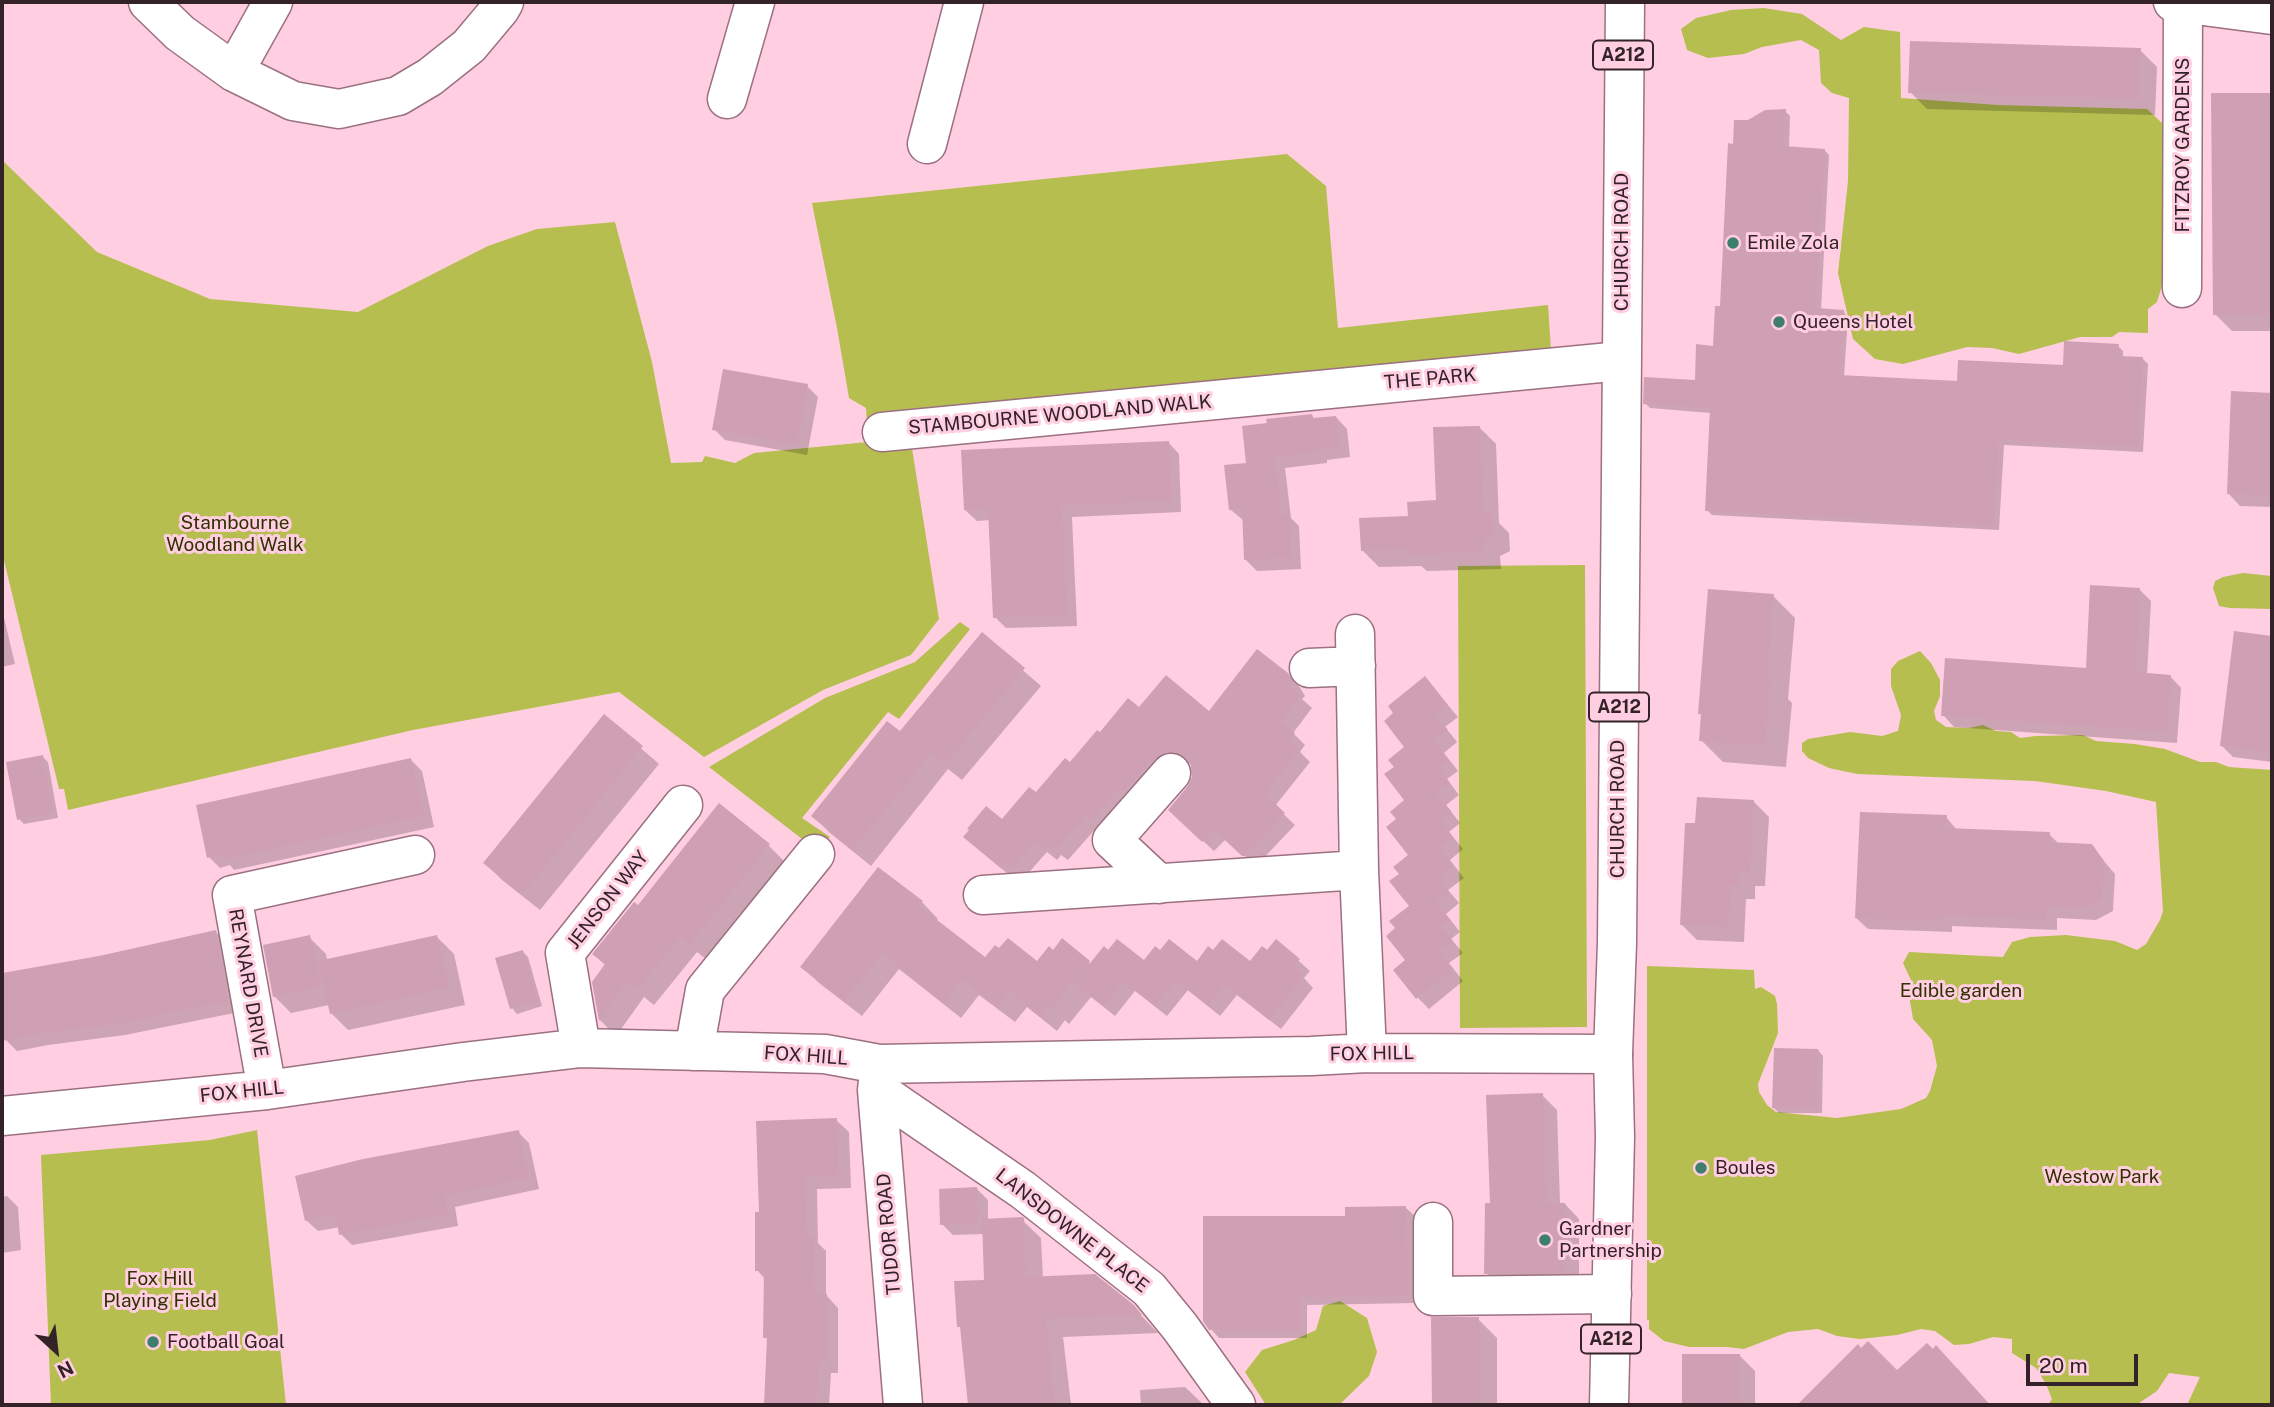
<!DOCTYPE html>
<style>
body{margin:0}
#map{position:relative;width:2274px;height:1407px;overflow:hidden;background:#ffcee1;font-family:"Public Sans",sans-serif}
canvas{display:block}
.frame{position:absolute;inset:0;border:4px solid #342229;pointer-events:none}
.north{position:absolute;left:21px;top:1316px;width:70px;height:70px;-webkit-text-stroke:5px #ffcee1;paint-order:stroke;rotate:153deg;font-size:19px;font-weight:700;line-height:28px;text-align:center;color:#342229}
.north::after{content:'';display:block;margin:auto;width:24px;height:32px;background:#342229;clip-path:polygon(50% 0,100% 100%,50% 72%,0 100%)}
.scale{position:absolute;left:2026px;top:1354px;width:112px;height:32px;box-sizing:border-box;border:4px solid #342229;border-top:0;padding-left:9px;font-size:21px;line-height:24px;white-space:nowrap;color:#342229;-webkit-text-stroke:5px #ffcee1;paint-order:stroke}
</style>
<div id="map">
<canvas width="2274" height="1407"></canvas>
<div class="frame"></div>
<div class="north">N</div>
<div class="scale">20 m</div>
</div>
<script>
const ctx = document.querySelector('canvas').getContext('2d');
ctx.lineJoin = 'round';
function fillPath(path, color) {
  ctx.fillStyle = color;
  ctx.fill(path, 'evenodd');
}
function poly(rows) {
  const path = new Path2D();
  for (const r of rows) {
    path.moveTo(r[0], r[1]);
    for (let i = 2; i < r.length; i += 2) path.lineTo(r[i], r[i + 1]);
  }
  return path;
}
function trace(path, color, width, dash) {
  ctx.strokeStyle = color;
  ctx.lineWidth = width;
  ctx.lineCap = dash ? 'butt' : 'round';
  ctx.setLineDash(dash || []);
  ctx.stroke(path);
}
function write(font, color, halo, rows, align = 'center') {
  ctx.font = font + ' "Public Sans",sans-serif';
  ctx.lineWidth = 6;
  ctx.setLineDash([]);
  ctx.textBaseline = 'middle';
  ctx.strokeStyle = halo;
  ctx.fillStyle = color;
  for (const [text, x, y, turn = 0] of rows) {
    ctx.save();
    ctx.translate(x, y);
    ctx.rotate((+turn || 0) * Math.PI / 180);
    ctx.textAlign = isNaN(turn) ? turn : align;
    if (halo) ctx.strokeText(text, 0, 0);
    ctx.fillText(text, 0, 0);
    ctx.restore();
  }
}
fillPath(poly([
 [1764,8,1802,14,1841,40,1864,27,1900,32,1901,98,1998,105,2147,109,2162,123,2167,148,2171,256,2157,302,2148,309,2148,333,2119,332,2112,337,2080,337,2019,354,1992,348,1967,347,1903,364,1875,359,1853,339,1838,273,1848,181,1849,98,1832,93,1821,83,1819,50,1801,40,1762,47,1744,54,1708,58,1687,50,1681,29,1696,18,1731,10],
 [1287,154,1326,186,1338,328,1548,305,1551,350,908,423,939,619,911,655,823,690,704,757,619,692,413,730,68,810,64,789,59,789,2,552,2,160,97,252,210,299,358,312,488,246,537,229,615,222,652,362,671,463,702,462,705,456,735,463,754,453,868,442,866,408,849,398,837,328,812,203],
 [1585,565,1587,1027,1460,1028,1458,566],
 [2243,573,2272,576,2272,609,2230,608,2219,606,2213,588,2215,581,2223,577],
 [960,622,970,629,899,719,888,712,802,818,830,837,815,849,709,767,825,698,915,662],
 [1920,651,1931,663,1940,680,1940,696,1934,711,1936,720,1946,727,1969,728,1983,725,1996,731,2011,732,2020,738,2036,736,2083,735,2096,741,2135,744,2165,749,2200,762,2216,762,2229,767,2272,770,2272,1405,2187,1405,2200,1377,2169,1373,2157,1391,2136,1405,2048,1405,2052,1399,2046,1384,2036,1368,2012,1353,2012,1339,1993,1337,1969,1344,1954,1345,1935,1331,1921,1329,1897,1335,1860,1339,1837,1336,1818,1329,1788,1332,1744,1349,1727,1347,1689,1347,1664,1341,1649,1329,1649,1320,1647,1320,1647,966,1754,970,1755,989,1761,987,1775,996,1777,1004,1778,1033,1758,1084,1759,1092,1767,1105,1776,1112,1837,1118,1901,1109,1926,1098,1930,1091,1937,1066,1932,1040,1913,1019,1908,989,1911,980,1903,963,1909,952,2003,957,2012,942,2030,937,2066,935,2115,941,2137,950,2146,944,2160,920,2163,911,2156,802,2106,791,2035,781,1857,774,1829,768,1808,758,1802,751,1802,743,1808,739,1850,732,1882,736,1898,731,1901,715,1891,686,1891,669,1898,661],
 [257,1130,286,1405,51,1405,41,1155,210,1140],
 [1340,1301,1367,1318,1377,1352,1369,1376,1339,1405,1266,1405,1245,1372,1262,1350,1294,1340,1316,1330,1323,1306]
]), '#b6be4f');
fillPath(poly([
 [2140,50,2157,67,2155,115,1927,109,1910,92],
 [2272,94,2272,331,2232,331,2215,314,2213,95],
 [1785,111,1790,116,1789,148,1824,150,1829,155,1821,310,1843,311,1848,317,1844,377,1959,383,2064,367,2118,346,2123,351,2123,358,2143,359,2148,364,2143,452,2004,445,1999,530,1712,515,1707,510,1711,413,1650,408,1645,403,1697,382,1715,347,1722,308,1735,146,1749,122],
 [807,386,818,397,807,455,725,440,714,429],
 [2233,393,2272,395,2272,507,2240,506,2229,494],
 [1312,416,1315,419,1336,417,1347,429,1350,457,1327,460,1327,463,1285,468,1291,518,1299,526,1301,569,1257,571,1246,560,1244,521,1231,510,1248,464],
 [1479,427,1496,444,1499,523,1509,533,1510,551,1500,556,1501,569,1427,571,1421,566,1379,567,1362,550,1410,518,1437,502],
 [1168,442,1179,454,1181,512,1072,517,1077,626,1006,628,995,617,990,520,977,521,965,510],
 [2139,589,2151,601,2147,675,2170,676,2181,688,2177,743,1954,727,1943,715,2088,670],
 [1773,596,1795,618,1788,699,1792,703,1786,767,1723,762,1701,740,1702,716,1700,714],
 [2,609,15,664,2,667],
 [2236,633,2272,638,2272,762,2233,757,2222,746],
 [982,635,1041,686,962,780,948,769,871,866,830,833,813,816,900,733],
 [1287,674,1299,686,1305,696,1302,699,1312,708,1293,733,1305,745,1300,752,1310,762,1275,806,1295,825,1256,866,1226,839,1214,851,1181,821,1189,788,1194,777,1193,765,1187,762,1176,763,1104,831,1098,826,1068,860,1061,855,1057,860,1047,852,1024,878,1018,873,1014,879,977,848,1002,821,1036,795,1100,734,1139,709,1209,714],
 [1425,678,1458,717,1445,727,1457,742,1444,753,1458,771,1447,779,1459,795,1446,805,1460,823,1449,832,1463,849,1450,860,1464,878,1448,890,1459,903,1446,914,1460,932,1451,939,1463,953,1449,963,1463,981,1429,1009,1418,998,1398,929,1411,906,1402,874,1411,855,1398,819,1407,800,1396,767,1407,747],
 [605,717,659,764,540,910,502,880,485,863],
 [43,757,48,762,58,818,24,824,19,819],
 [411,760,422,771,434,827,234,870,230,865,220,868,209,857],
 [1753,801,1769,817,1765,886,1755,886,1755,899,1746,899,1744,942,1697,940,1681,924,1697,825],
 [720,806,769,846,785,862,707,960,697,952,654,1005,644,997,616,1036,600,1020,594,983,606,966,594,954,638,908],
 [1946,817,1957,830,2049,834,2059,844,2091,846,2115,874,2113,911,2096,920,2057,918,2057,930,1952,926,1952,932,1868,929,1856,918],
 [922,902,938,919,936,921,985,960,1037,963,1054,952,1062,941,1092,965,1251,964,1267,952,1276,941,1310,971,1304,978,1313,988,1281,1029,1237,995,1220,1016,1188,990,1167,1016,1135,991,1115,1016,1091,997,1069,1024,1065,1020,1057,1031,1027,1007,1015,1022,979,995,961,1018,899,969,862,1016,819,983,802,967],
 [216,932,227,943,239,1012,125,1035,48,1045,17,1051,6,1040,2,1014,6,1013,2,991,2,975,99,957],
 [309,937,326,954,327,960,437,937,454,954,465,1005,348,1030,331,1013,329,1005,291,1013,274,996],
 [523,952,528,957,542,1006,517,1014,512,1008],
 [1818,1050,1823,1056,1822,1113,1779,1113,1774,1108],
 [1542,1095,1557,1110,1560,1204,1565,1204,1579,1219,1579,1287,1501,1287,1486,1273,1491,1204],
 [836,1120,849,1132,851,1188,817,1189,818,1243,826,1251,826,1295,838,1308,838,1373,831,1373,829,1405,766,1405,769,1341,765,1337,765,1279,757,1270,761,1213],
 [518,1132,529,1143,539,1189,455,1207,458,1226,352,1245,341,1234,340,1227,318,1231,306,1220],
 [977,1189,988,1200,988,1220,1021,1219,1041,1238,1043,1278,1132,1306,1158,1333,1063,1337,1071,1405,970,1405,962,1329,959,1326,986,1281,984,1234,953,1235,942,1224],
 [7,1196,18,1207,21,1250,2,1253,2,1197],
 [1406,1208,1414,1215,1415,1303,1307,1305,1307,1338,1219,1338,1211,1329],
 [1433,1319,1478,1319,1497,1338,1497,1405,1433,1405],
 [1684,1356,1740,1356,1755,1371,1755,1405,1683,1405],
 [1957,1368,1990,1405,1925,1405,1916,1394,1905,1405,1807,1405,1812,1400,1897,1373],
 [1185,1387,1204,1405,1141,1405,1140,1390]
]), '#0003');
fillPath(poly([
 [1910,41,2141,48,2139,99,1908,93],
 [2211,93,2272,93,2272,314,2213,315],
 [1786,109,1784,146,1825,149,1816,308,1844,310,1840,375,1957,381,1958,360,2063,365,2064,341,2119,344,2118,356,2143,357,2139,447,1999,440,1995,526,1705,511,1710,408,1643,404,1644,377,1695,380,1696,344,1713,346,1715,306,1720,306,1728,143,1733,144,1734,120,1748,120,1765,110],
 [723,369,808,384,797,445,712,430],
 [2231,391,2272,393,2272,496,2227,494],
 [1312,414,1313,418,1336,416,1340,446,1317,449,1317,452,1275,457,1282,514,1289,513,1291,558,1244,560,1242,509,1229,510,1224,465,1246,463,1242,426,1267,423,1266,419],
 [1480,426,1483,509,1493,515,1494,534,1484,539,1485,552,1408,555,1408,550,1361,551,1359,518,1408,516,1407,502,1436,500,1433,427],
 [1169,441,1171,501,1062,506,1067,615,993,618,988,509,964,510,961,450],
 [2090,585,2140,588,2136,672,2171,675,2167,732,1941,716,1945,658,2086,668],
 [1708,589,1774,594,1767,679,1770,679,1765,746,1699,741,1701,714,1698,714],
 [2234,631,2272,636,2272,753,2220,746],
 [982,632,1025,668,945,765,931,753,853,850,811,816,887,721,900,731],
 [1257,649,1288,673,1294,683,1291,688,1302,696,1281,722,1295,733,1289,741,1300,749,1265,794,1285,813,1245,856,1242,856,1213,829,1202,842,1168,810,1187,787,1192,777,1191,765,1186,757,1175,752,1165,752,1155,758,1124,792,1119,789,1092,821,1086,816,1056,850,1049,845,1045,850,1035,842,1012,869,1006,863,1002,869,963,837,969,830,967,829,986,806,1002,819,1029,787,1036,792,1065,758,1070,762,1097,730,1100,732,1128,698,1139,707,1166,675,1209,711],
 [1425,676,1448,705,1435,715,1448,730,1434,741,1448,759,1438,767,1450,783,1436,793,1451,811,1440,820,1453,837,1440,848,1454,866,1439,878,1449,891,1436,902,1450,920,1441,927,1453,941,1439,951,1453,969,1416,999,1393,970,1405,960,1386,936,1395,928,1389,921,1409,906,1389,881,1399,874,1393,867,1408,855,1386,827,1396,819,1390,812,1404,800,1384,774,1394,767,1388,760,1404,747,1384,721,1393,713,1388,706],
 [604,714,643,746,522,895,483,863],
 [43,755,54,813,17,820,6,762],
 [411,758,424,816,222,860,220,854,207,858,196,805],
 [1697,797,1754,800,1750,872,1740,871,1740,885,1731,884,1729,927,1680,925,1685,823,1695,823],
 [719,803,770,844,690,945,680,937,637,990,627,982,599,1021,592,982,605,964,592,954,634,902,638,905],
 [1860,812,1947,815,1946,828,2050,832,2049,842,2092,844,2104,861,2102,900,2084,909,2047,907,2046,920,1942,916,1942,922,1855,918],
 [878,867,923,901,919,906,985,957,995,945,999,948,1008,938,1037,961,1049,946,1053,950,1062,938,1090,961,1052,1009,1048,1005,1040,1017,1010,992,998,1007,962,980,944,1003,882,954,844,1001,800,967],
 [216,930,229,1001,113,1025,36,1034,2,1041,2,973,99,956],
 [310,935,321,987,273,997,263,945],
 [437,935,449,988,330,1014,318,961],
 [1117,939,1144,960,1155,946,1160,950,1169,939,1197,961,1208,946,1213,950,1222,939,1250,961,1262,946,1267,950,1276,939,1300,959,1293,967,1304,976,1269,1020,1225,985,1208,1006,1176,981,1155,1006,1124,981,1103,1006,1074,983,1104,946,1108,950],
 [523,950,538,1001,510,1009,495,958],
 [1774,1048,1818,1049,1817,1109,1772,1108],
 [1543,1093,1546,1203,1565,1203,1565,1273,1484,1274,1485,1203,1490,1203,1486,1095],
 [837,1118,839,1176,805,1177,807,1237,814,1237,815,1294,827,1294,827,1362,819,1362,817,1405,764,1405,767,1338,763,1338,764,1271,755,1271,755,1212,759,1212,756,1121],
 [519,1130,528,1178,445,1196,448,1215,339,1235,336,1215,305,1221,295,1176,363,1159],
 [977,1187,978,1223,940,1225,939,1189],
 [1406,1206,1408,1296,1300,1298,1299,1330,1209,1330,1203,1321,1203,1216,1345,1216,1345,1207],
 [1022,1217,1024,1218,1026,1277,1095,1274,1134,1305,1142,1315,1046,1319,1055,1405,968,1405,960,1327,957,1327,954,1281,984,1280,982,1219],
 [1431,1317,1479,1317,1479,1405,1432,1405],
 [1868,1341,1897,1370,1927,1343,1933,1349,1936,1345,1990,1405,1797,1405,1858,1344,1861,1348],
 [1682,1354,1740,1354,1740,1405,1682,1405]
]), '#cfa0b3');
const minor = poly([
 [148,2,180,33,234,72,293,101,339,109,398,96,430,77,469,46,500,9,504,2],
 [2173,2,2272,15],
 [234,72,273,2],
 [727,99,755,2],
 [927,144,964,2],
 [2182,288,2183,2],
 [882,432,1621,361],
 [1355,634,1359,870,1367,1053],
 [1309,668,1356,666],
 [1159,884,1112,840,1171,773],
 [983,895,1359,870],
 [581,1048,565,953,683,805],
 [694,1051,705,990,815,854],
 [879,1073,877,1090,903,1405],
 [267,1090,232,895,415,855],
 [877,1090,1023,1190,1149,1289,1180,1327,1236,1405],
 [2,1116,267,1090,463,1062,581,1048,825,1054,879,1064,1311,1056,1367,1053,1613,1054],
 [1433,1222,1433,1296,1612,1294]
]);
const major = poly([
 [1609,1405,1615,1137,1613,1054,1617,943,1625,2]
]);
trace(minor, '#9b7081', 41);
trace(major, '#9b7081', 41);
trace(minor, '#fff', 38);
trace(major, '#fff', 38);
for (const [x, y, r, color] of [
 [1733,243,7,"#3e7e6c"],
 [1779,322,7,"#3e7e6c"],
 [1701,1168,7,"#3e7e6c"],
 [1545,1240,7,"#3e7e6c"],
 [153,1342,7,"#3e7e6c"]
]) {
  const dot = new Path2D();
  dot.arc(x, y, r, 0, 2 * Math.PI);
  ctx.fillStyle = color;
  ctx.fill(dot);
  trace(dot, '#ffcee1', 2.5);
}
for (const [x, y, w] of [
 [1623,55,60],
 [1619,707,60],
 [1611,1339,60]
]) {
  const box = new Path2D();
  box.roundRect(x - w / 2, y - 14.5, w, 29, 5);
  ctx.fillStyle = '#ffcee1';
  ctx.fill(box);
  trace(box, '#342229', 2);
}
write('bold 18px', '#342229', null, [
 ["A212",1623,55],
 ["A212",1619,707],
 ["A212",1611,1339]
]);
write('19px', '#342229', '#ffcee1', [
 ["FITZROY GARDENS",2183,145,-90],
 ["CHURCH ROAD",1622,242,-90],
 ["THE PARK",1430,379,-5],
 ["STAMBOURNE WOODLAND WALK",1060,415,-5],
 ["CHURCH ROAD",1618,809,-90],
 ["JENSON WAY",608,900,-52],
 ["REYNARD DRIVE",248,983,80],
 ["FOX HILL",1372,1054,-1],
 ["FOX HILL",806,1056,4],
 ["FOX HILL",242,1092,-6],
 ["LANSDOWNE PLACE",1072,1231,38],
 ["TUDOR ROAD",889,1234,-95]
]);
write('19px', '#342229', '#ffcee1', [
 ["Emile Zola",1747,243],
 ["Queens Hotel",1793,322],
 ["Boules",1715,1168],
 ["Gardner",1559,1229],
 ["Partnership",1559,1251],
 ["Football Goal",167,1342]
], 'left');
write('19px', '#2f3100', '#ffcee1', [
 ["Stambourne",235,523],
 ["Woodland Walk",235,545],
 ["Edible garden",1961,991],
 ["Westow Park",2102,1177],
 ["Fox Hill",160,1279],
 ["Playing Field",160,1301]
]);
</script>
